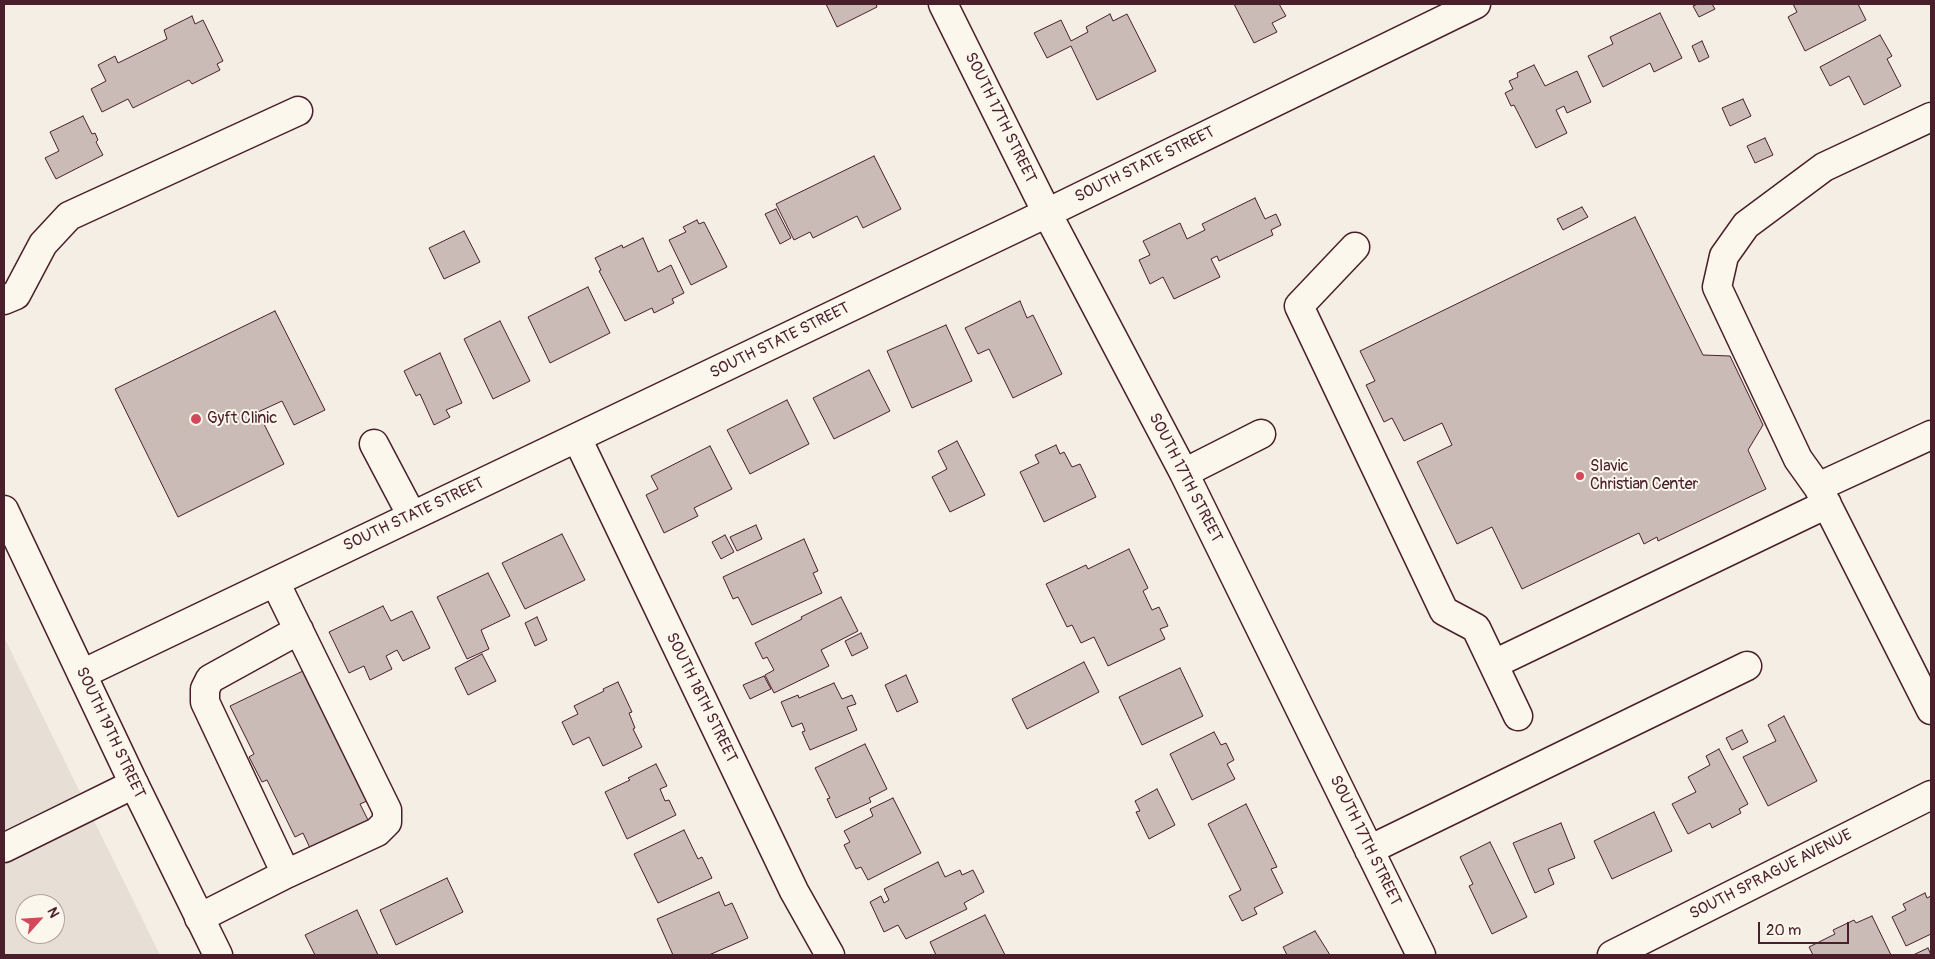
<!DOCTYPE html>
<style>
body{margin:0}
#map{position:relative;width:1935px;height:959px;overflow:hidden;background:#f4eee4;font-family:Pangolin,sans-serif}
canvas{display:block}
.frame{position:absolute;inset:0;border:5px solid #4a1f2b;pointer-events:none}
.north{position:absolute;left:15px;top:894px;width:50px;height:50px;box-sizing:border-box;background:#fbf7ec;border:1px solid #b4a19f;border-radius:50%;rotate:64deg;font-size:14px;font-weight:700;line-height:20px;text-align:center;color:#4a1f2b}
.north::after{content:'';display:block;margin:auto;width:18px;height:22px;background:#d1495b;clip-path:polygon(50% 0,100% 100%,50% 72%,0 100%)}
.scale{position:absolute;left:1758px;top:922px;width:91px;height:22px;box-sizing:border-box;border:2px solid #4a1f2b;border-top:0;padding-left:6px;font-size:15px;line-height:18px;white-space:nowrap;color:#4a1f2b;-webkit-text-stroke:4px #fbf7ec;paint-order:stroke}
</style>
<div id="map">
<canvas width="1935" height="959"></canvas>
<div class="frame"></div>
<div class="north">N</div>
<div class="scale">20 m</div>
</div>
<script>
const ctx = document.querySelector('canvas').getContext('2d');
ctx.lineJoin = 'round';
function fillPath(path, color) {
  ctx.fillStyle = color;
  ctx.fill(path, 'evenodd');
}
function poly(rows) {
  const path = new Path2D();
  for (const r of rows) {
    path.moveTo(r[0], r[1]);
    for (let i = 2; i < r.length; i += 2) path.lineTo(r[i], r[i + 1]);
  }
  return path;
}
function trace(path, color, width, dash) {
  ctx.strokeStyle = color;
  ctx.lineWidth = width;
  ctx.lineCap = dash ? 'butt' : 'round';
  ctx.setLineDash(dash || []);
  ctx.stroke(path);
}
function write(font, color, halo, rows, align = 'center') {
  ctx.font = font + ' Pangolin,sans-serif';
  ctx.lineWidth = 4;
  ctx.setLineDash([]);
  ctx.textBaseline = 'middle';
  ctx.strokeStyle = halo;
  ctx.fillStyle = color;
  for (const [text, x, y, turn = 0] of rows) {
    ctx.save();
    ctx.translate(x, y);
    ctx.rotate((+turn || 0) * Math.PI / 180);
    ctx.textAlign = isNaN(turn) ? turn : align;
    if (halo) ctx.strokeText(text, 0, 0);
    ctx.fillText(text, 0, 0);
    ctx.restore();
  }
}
fillPath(poly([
 [4,637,73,778,160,955,4,955],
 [25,904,55,904,55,934,25,934]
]), '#e7dfd6');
const building = poly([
 [826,4,876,4,877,7,837,27,826,4],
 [1234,4,1279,4,1286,16,1272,23,1277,32,1254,43,1234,4],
 [1698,4,1712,4,1715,9,1699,17,1693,6,1698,4],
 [1793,4,1858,4,1866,20,1805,51,1788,17,1797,12,1793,4],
 [1660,13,1682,58,1654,72,1650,63,1603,87,1588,56,1613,44,1610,37,1660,13],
 [1110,14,1113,21,1127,14,1156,71,1097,100,1071,46,1047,58,1034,33,1061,20,1071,41,1088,32,1086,27,1110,14],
 [192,16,195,24,203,20,223,61,217,64,220,70,192,84,189,80,133,108,128,99,102,112,91,89,106,81,98,65,115,56,118,63,167,39,164,30,192,16],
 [1880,35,1892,56,1887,59,1901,86,1864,105,1849,76,1830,86,1820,67,1880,35],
 [1702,41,1709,57,1699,62,1692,46,1702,41],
 [1534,65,1545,86,1577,71,1591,102,1567,113,1564,106,1556,110,1567,133,1536,148,1514,105,1511,106,1505,93,1513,89,1509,81,1518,77,1517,73,1534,65],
 [1743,99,1751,116,1730,126,1722,108,1743,99],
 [83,116,92,134,95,133,98,140,96,142,103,155,56,179,45,158,59,151,50,132,83,116],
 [1765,138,1773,155,1755,163,1747,146,1765,138],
 [874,156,901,209,863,228,857,216,813,238,810,232,794,240,776,204,874,156],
 [1255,198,1265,219,1276,214,1281,225,1271,230,1273,235,1219,261,1217,256,1211,259,1220,277,1174,299,1163,277,1150,284,1139,260,1150,255,1143,241,1180,223,1187,239,1205,230,1202,224,1255,198],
 [1582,207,1588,217,1563,230,1557,219,1582,207],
 [776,209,791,238,780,244,765,214,776,209],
 [1635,217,1703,355,1730,356,1763,425,1748,450,1766,489,1658,541,1657,537,1644,544,1639,533,1522,589,1492,527,1457,544,1417,462,1452,445,1442,423,1404,441,1392,418,1384,422,1366,385,1375,381,1360,351,1635,217],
 [697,220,699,224,704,222,727,267,691,285,669,240,686,232,683,227,697,220],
 [464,231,480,262,444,279,429,248,464,231],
 [643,238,658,272,671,265,684,293,672,299,674,303,654,313,652,308,625,321,599,271,601,270,595,258,622,245,623,248,643,238],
 [588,287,610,333,550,363,528,317,588,287],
 [1020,301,1027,318,1033,315,1062,374,1013,398,989,349,978,354,965,328,1020,301],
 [275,311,325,410,294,425,282,401,258,412,284,464,178,517,115,389,275,311],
 [500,321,530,381,493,399,464,339,500,321],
 [946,325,972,381,912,408,887,351,946,325],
 [440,353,462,403,446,410,450,417,434,425,420,394,416,396,404,371,440,353],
 [869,370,890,411,834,439,813,398,869,370],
 [787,400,809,444,750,474,727,430,787,400],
 [957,441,985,495,950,512,932,477,947,469,938,451,957,441],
 [1056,445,1060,454,1064,452,1072,467,1080,464,1096,497,1044,522,1020,472,1039,463,1035,455,1056,445],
 [710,446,732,489,694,508,698,516,664,533,646,495,658,489,651,476,710,446],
 [756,525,762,539,737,551,730,537,756,525],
 [562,534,585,580,525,609,502,563,562,534],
 [725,535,734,552,721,559,712,542,725,535],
 [804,539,818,571,813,573,822,593,752,625,738,597,733,599,723,577,804,539],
 [1129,549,1148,588,1143,591,1152,610,1159,607,1168,626,1160,629,1165,639,1108,666,1094,637,1081,643,1072,625,1067,627,1046,584,1086,565,1088,569,1129,549],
 [488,573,510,616,481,630,489,649,467,659,437,597,488,573],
 [841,597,858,631,821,650,829,666,774,693,765,675,774,670,767,657,763,659,755,643,802,619,801,617,841,597],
 [383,606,391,621,412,611,430,648,403,661,397,650,386,656,392,669,370,680,364,666,349,673,329,632,383,606],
 [537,617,547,640,535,646,525,623,537,617],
 [861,633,868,648,852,656,845,641,861,633],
 [482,654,496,681,468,695,455,668,482,654],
 [1084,662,1099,692,1027,729,1012,699,1084,662],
 [1180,668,1203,716,1142,745,1119,697,1180,668],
 [303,671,367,801,360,804,368,820,310,848,303,833,295,837,267,780,262,782,249,757,254,754,230,706,303,671],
 [906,675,918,702,897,712,885,685,906,675],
 [764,676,771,689,750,699,743,685,764,676],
 [618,682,632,712,629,713,635,728,633,729,642,747,603,766,589,737,573,745,562,722,578,714,574,706,604,691,603,689,618,682],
 [834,683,842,699,852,695,856,704,847,707,857,730,810,750,802,732,805,731,802,723,792,727,781,702,798,695,799,698,834,683],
 [1784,716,1817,781,1768,806,1743,757,1776,741,1768,725,1784,716],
 [1742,730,1748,742,1732,750,1726,738,1742,730],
 [1214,732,1221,745,1226,743,1234,760,1227,764,1235,779,1192,800,1170,754,1214,732],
 [865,744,887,789,869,798,871,802,836,818,827,799,830,798,815,768,865,744],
 [1719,749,1748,804,1739,809,1741,813,1712,828,1710,823,1688,834,1672,804,1696,792,1688,777,1710,765,1706,756,1719,749],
 [656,764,667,786,660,789,665,801,669,800,676,815,627,839,605,792,630,780,628,778,656,764],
 [1157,789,1175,825,1149,839,1136,812,1140,811,1135,801,1157,789],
 [893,798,921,853,868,880,861,867,856,869,844,845,850,842,844,831,873,816,870,809,893,798],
 [1246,804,1277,867,1271,869,1283,893,1254,908,1257,914,1242,921,1229,896,1241,890,1208,824,1246,804],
 [1654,812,1672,851,1612,879,1594,841,1654,812],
 [1561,823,1575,858,1548,869,1554,884,1535,893,1513,843,1561,823],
 [684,830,698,859,702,857,712,878,658,903,634,854,684,830],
 [1490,842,1527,917,1492,934,1469,886,1473,884,1460,857,1490,842],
 [938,862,945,877,960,870,962,875,973,870,984,892,964,903,967,909,906,939,898,925,884,932,870,902,881,896,884,903,889,900,884,889,938,862],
 [447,878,463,912,396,945,380,910,447,878],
 [719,892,725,906,732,903,748,938,709,955,673,955,657,919,719,892],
 [1925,893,1927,898,1931,896,1931,934,1906,946,1892,917,1906,910,1903,904,1925,893],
 [357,910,378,955,315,955,305,935,357,910],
 [985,915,1005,955,936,955,930,942,985,915],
 [1872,916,1891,955,1813,955,1809,947,1835,934,1833,930,1854,920,1856,923,1872,916],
 [1315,931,1330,955,1287,955,1283,947,1315,931],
 [1928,948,1931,955,1913,955,1928,948]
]);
fillPath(building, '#cabbb6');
trace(building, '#4a1f2b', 1);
const minor = poly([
 [943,4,1047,213,1184,473,1421,955],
 [1931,117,1824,167,1746,225,1724,256,1717,287,1798,459,1818,487,1931,710],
 [1355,247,1299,306,1444,611,1476,628,1518,716],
 [4,300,16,295,43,244,69,216,298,111],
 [577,438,794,891,830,955],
 [374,444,412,516],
 [1184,473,1261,434],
 [1818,487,1931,435],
 [1494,664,1827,504],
 [82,674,1047,213,1476,4],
 [4,848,134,784],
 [1369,850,1747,666],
 [286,874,205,702,205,689,210,679,299,630],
 [199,918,286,874,377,832,387,822,387,810,275,582]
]);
const major = poly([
 [4,510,134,784,218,955],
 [1612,955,1931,795]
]);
trace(minor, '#4a1f2b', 31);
trace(major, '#4a1f2b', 31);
trace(minor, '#fbf7ec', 28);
trace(major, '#fbf7ec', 28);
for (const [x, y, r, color] of [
 [196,419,6,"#d1495b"],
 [1580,476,5,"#d1495b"]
]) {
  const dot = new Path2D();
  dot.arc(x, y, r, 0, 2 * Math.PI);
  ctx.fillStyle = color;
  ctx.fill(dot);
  trace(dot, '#fbf7ec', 2);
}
write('16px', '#4a1f2b', '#fbf7ec', [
 ["SOUTH 17TH STREET",1000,118,64],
 ["SOUTH STATE STREET",1145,165,-26],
 ["SOUTH STATE STREET",780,341,-26],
 ["SOUTH 17TH STREET",1185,478,63],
 ["SOUTH STATE STREET",414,515,-25],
 ["SOUTH 18TH STREET",701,698,64],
 ["SOUTH 19TH STREET",110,733,65],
 ["SOUTH 17TH STREET",1365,841,64],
 ["SOUTH SPRAGUE AVENUE",1771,875,-27]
]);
write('16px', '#4a1f2b', '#fbf7ec', [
 ["Gyft Clinic",207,419],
 ["Slavic",1590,467],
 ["Christian Center",1590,485]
], 'left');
</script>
